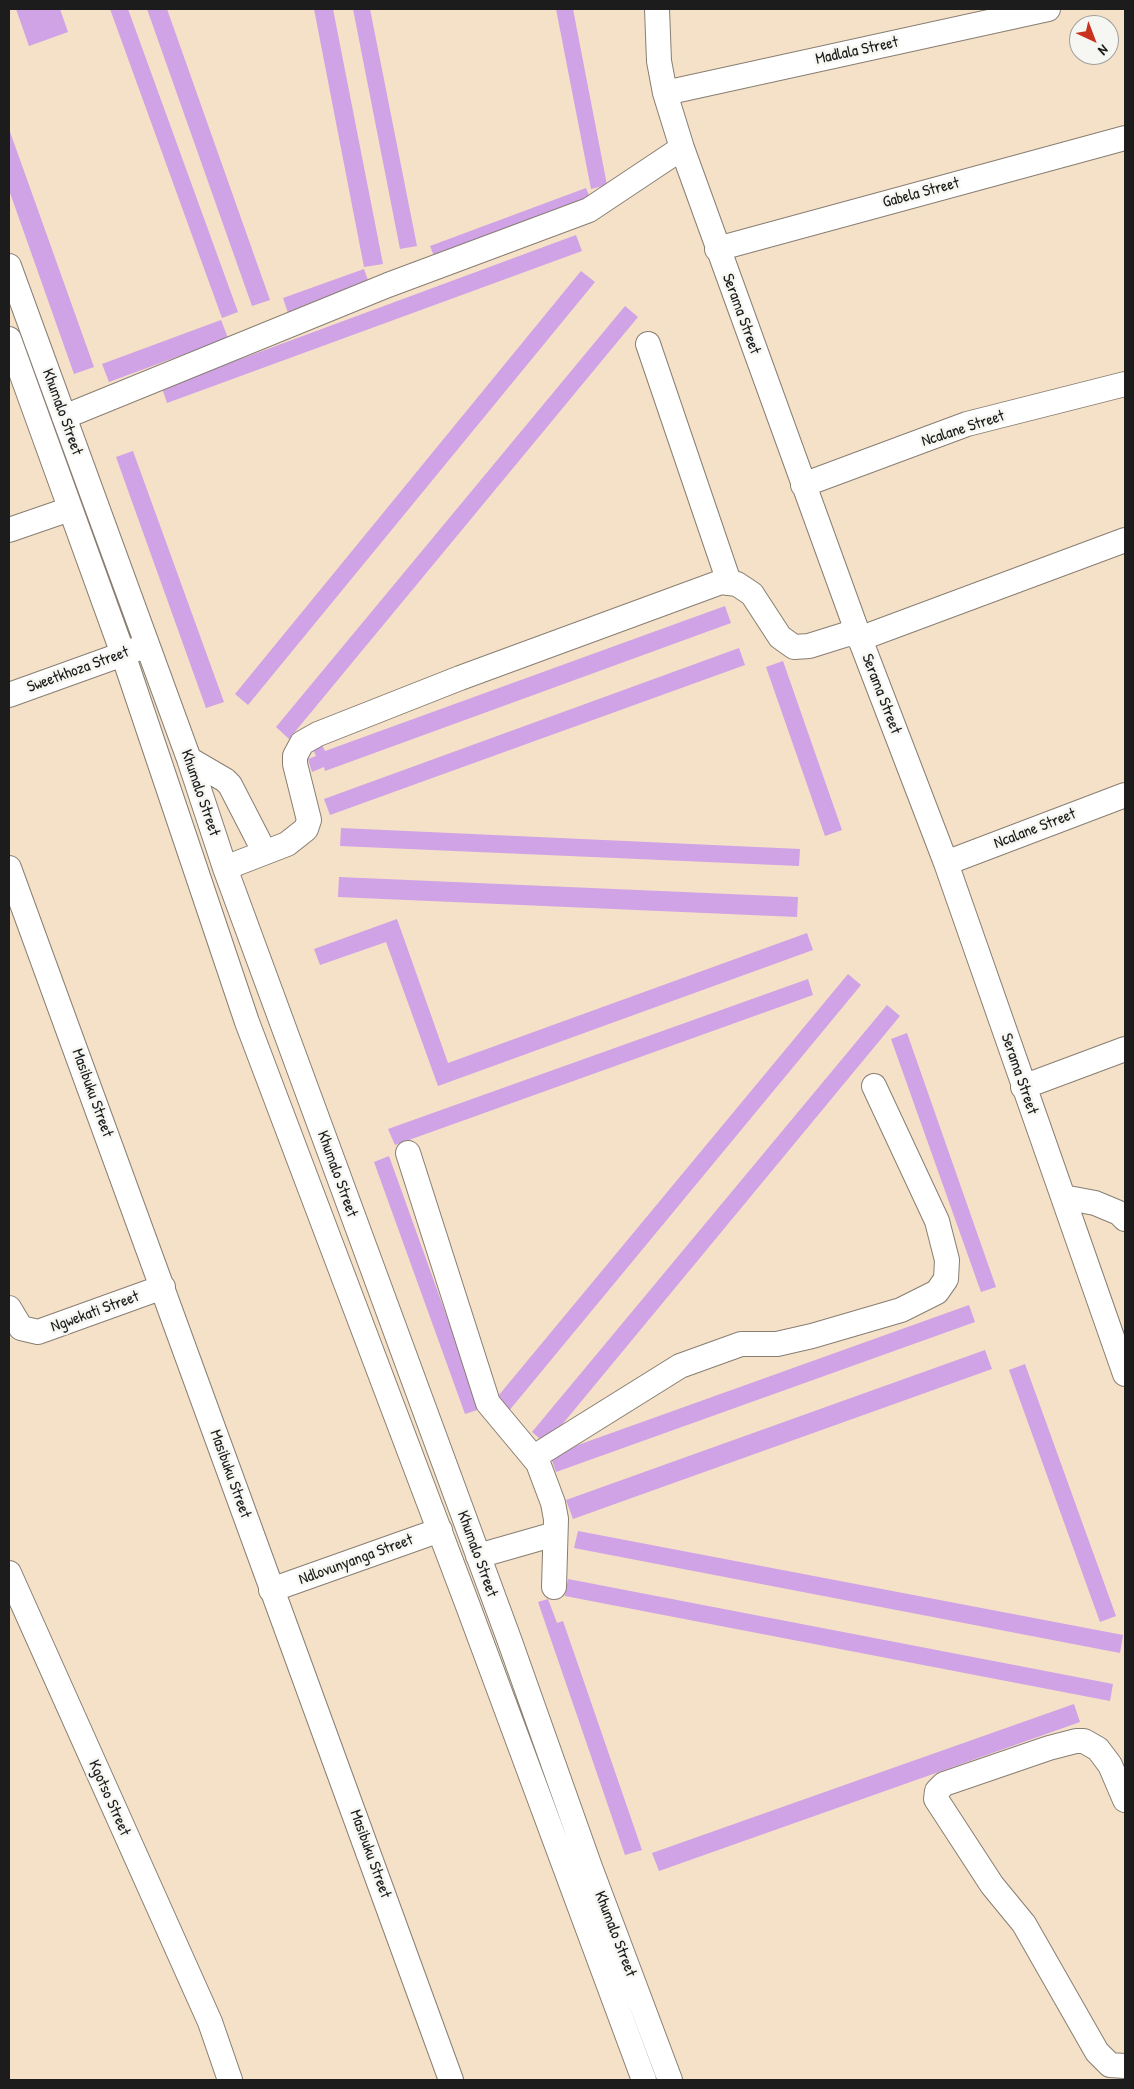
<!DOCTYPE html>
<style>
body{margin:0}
#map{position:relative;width:1134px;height:2089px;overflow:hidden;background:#f4e1c8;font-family:"Patrick Hand",sans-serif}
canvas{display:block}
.frame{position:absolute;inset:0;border:10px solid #1c1c1c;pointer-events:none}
.north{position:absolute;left:1069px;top:15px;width:50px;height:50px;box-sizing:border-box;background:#f6f6f2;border:1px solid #9f9f9c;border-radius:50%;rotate:137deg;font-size:14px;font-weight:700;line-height:20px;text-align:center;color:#1c1c1c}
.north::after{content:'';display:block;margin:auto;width:18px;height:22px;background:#c8321e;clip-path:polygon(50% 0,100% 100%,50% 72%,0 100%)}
</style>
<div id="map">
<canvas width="1134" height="2089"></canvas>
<div class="frame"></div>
<div class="north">N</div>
</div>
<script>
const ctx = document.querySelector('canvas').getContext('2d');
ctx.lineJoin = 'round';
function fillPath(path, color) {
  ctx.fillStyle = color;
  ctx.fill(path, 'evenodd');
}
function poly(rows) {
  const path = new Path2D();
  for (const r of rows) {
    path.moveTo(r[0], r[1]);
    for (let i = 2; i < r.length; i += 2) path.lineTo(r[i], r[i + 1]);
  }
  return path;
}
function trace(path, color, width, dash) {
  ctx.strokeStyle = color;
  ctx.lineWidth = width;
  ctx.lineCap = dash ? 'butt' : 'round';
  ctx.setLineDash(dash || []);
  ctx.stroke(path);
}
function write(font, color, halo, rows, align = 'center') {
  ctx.font = font + ' "Patrick Hand",sans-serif';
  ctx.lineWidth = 5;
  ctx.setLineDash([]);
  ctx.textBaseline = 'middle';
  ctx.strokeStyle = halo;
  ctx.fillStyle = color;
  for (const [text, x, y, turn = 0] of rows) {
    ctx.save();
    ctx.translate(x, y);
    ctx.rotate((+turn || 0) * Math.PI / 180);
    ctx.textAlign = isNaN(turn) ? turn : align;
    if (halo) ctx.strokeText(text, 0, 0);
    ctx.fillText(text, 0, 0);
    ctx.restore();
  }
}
fillPath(poly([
 [16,9,60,9,68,32,29,46],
 [110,9,128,9,238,312,222,318],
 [147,9,167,9,270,300,252,306],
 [314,9,333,9,383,264,364,267],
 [353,9,370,9,417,246,400,249],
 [556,9,573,9,607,185,591,189],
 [9,129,94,367,74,374,9,190],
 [586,188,592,203,436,261,430,246],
 [576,235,582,251,167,403,162,388],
 [364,269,370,286,289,316,283,298],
 [581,271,595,282,248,705,235,694],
 [625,306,638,317,289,739,276,727],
 [221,320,228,338,109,382,102,364],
 [133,451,224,702,206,708,116,457],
 [725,606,731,623,325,771,324,767,312,772,308,759,316,756,313,749,322,745,325,751],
 [739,648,745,665,330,815,324,799],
 [783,661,842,830,825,836,766,667],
 [341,828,800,849,799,866,340,846],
 [339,877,798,897,797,917,338,897],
 [397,919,448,1063,807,933,813,950,438,1086,386,942,320,965,314,949],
 [848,974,861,985,508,1412,494,1401],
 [808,979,813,995,395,1145,388,1129],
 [887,1005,900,1016,546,1444,532,1432],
 [907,1033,996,1287,981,1292,891,1039],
 [389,1156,480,1409,465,1414,374,1162],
 [969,1305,975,1322,556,1472,550,1455],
 [985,1350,992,1369,573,1519,566,1500],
 [1025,1364,1116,1616,1100,1622,1009,1370],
 [578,1531,1123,1635,1120,1653,574,1548],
 [568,1579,1113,1684,1110,1701,565,1596],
 [548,1599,557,1623,563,1621,642,1850,625,1855,538,1602],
 [1074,1704,1080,1722,659,1871,652,1853]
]), '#d0a2e6');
const minor = poly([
 [657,9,659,61,665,93,682,148,857,631,946,863,1125,1374],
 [665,93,1048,9],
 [717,249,1125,138],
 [9,266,189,759,225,868,509,1639,590,1867,670,2080],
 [9,339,123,654,247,1022,468,1606,644,2080],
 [648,344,729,582],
 [64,417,388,285,589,210,682,148],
 [803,485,967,424,1125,384],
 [9,530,70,509],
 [859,639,1125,540],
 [9,695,137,649],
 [189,759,225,780,230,785,264,851],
 [946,863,1125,795],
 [9,868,451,2080],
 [225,868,287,844,306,829,309,820,295,764,295,756,302,743,318,734,460,678,721,582,737,584,752,594,780,637,794,647,809,646,857,631],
 [1023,1087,1125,1049],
 [408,1153,488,1403,538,1463,553,1503,556,1519,554,1587],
 [1063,1197,1095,1203,1119,1213,1125,1219],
 [9,1308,21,1328,38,1332,163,1287],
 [534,1457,680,1366,741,1344,777,1344,812,1336,901,1310,937,1292,946,1279,947,1260,937,1221,874,1086],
 [478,1556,555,1534],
 [9,1573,210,2022,230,2080],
 [271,1590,440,1530],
 [1125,1800,1110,1765,1098,1749,1084,1741,1076,1741,1049,1748,944,1784,937,1791,936,1799,992,1885,1024,1924,1097,2052,1110,2065,1125,2066]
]);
trace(minor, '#887e72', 26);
trace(minor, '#fff', 24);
write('16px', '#1c1c1c', '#f6f6f2', [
 ["Madlala Street",857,51,-12],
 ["Gabela Street",921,193,-15],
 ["Serama Street",741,314,70],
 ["Khumalo Street",62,412,70],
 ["Ncalane Street",963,429,-18],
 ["Sweetkhoza Street",78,670,-20],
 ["Serama Street",881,694,69],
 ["Khumalo Street",200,793,71],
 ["Ncalane Street",1035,829,-21],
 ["Serama Street",1019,1074,71],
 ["Masibuku Street",92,1093,70],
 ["Khumalo Street",337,1174,70],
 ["Ngwekati Street",95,1312,-20],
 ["Masibuku Street",230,1474,70],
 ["Khumalo Street",477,1554,70],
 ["Ndlovunyanga Street",356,1560,-20],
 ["Kgotso Street",109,1798,66],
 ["Masibuku Street",370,1854,70],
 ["Khumalo Street",615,1934,69]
]);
</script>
